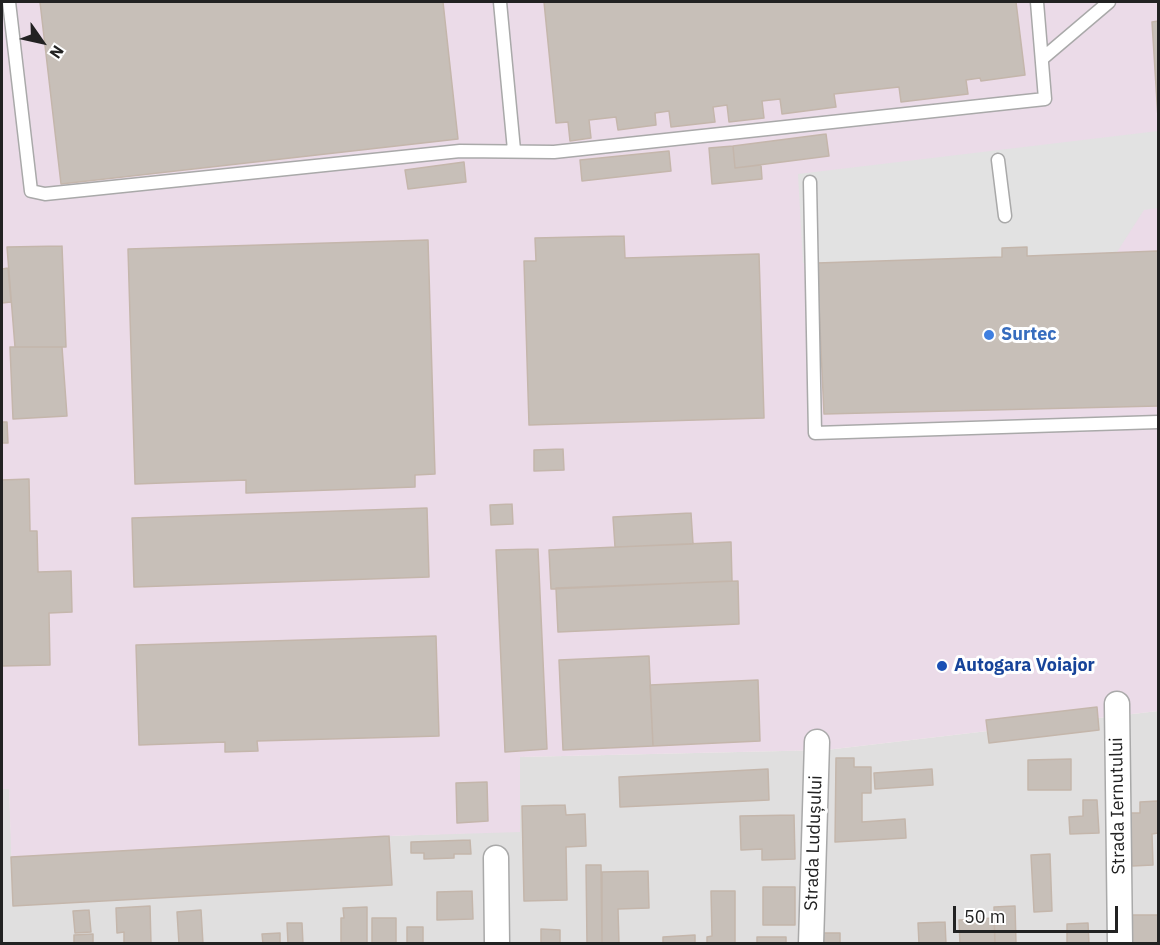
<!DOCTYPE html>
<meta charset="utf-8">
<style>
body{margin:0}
#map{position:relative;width:1160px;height:945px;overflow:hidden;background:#f2efe9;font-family:"IBM Plex Sans",sans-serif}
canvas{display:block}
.frame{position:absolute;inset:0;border:3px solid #222;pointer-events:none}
.north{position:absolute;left:12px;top:12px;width:60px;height:60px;-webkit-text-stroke:4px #fff;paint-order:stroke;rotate:124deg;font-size:16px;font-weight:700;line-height:24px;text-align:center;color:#222}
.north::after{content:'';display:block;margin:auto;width:21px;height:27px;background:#222;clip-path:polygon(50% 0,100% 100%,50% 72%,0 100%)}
.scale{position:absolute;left:953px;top:906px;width:165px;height:27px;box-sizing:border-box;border:3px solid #222;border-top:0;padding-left:8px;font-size:18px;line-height:21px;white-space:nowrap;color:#222;-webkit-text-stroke:4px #fff;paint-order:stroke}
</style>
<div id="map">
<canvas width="1160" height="945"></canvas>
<div class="frame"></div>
<div class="north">N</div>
<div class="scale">50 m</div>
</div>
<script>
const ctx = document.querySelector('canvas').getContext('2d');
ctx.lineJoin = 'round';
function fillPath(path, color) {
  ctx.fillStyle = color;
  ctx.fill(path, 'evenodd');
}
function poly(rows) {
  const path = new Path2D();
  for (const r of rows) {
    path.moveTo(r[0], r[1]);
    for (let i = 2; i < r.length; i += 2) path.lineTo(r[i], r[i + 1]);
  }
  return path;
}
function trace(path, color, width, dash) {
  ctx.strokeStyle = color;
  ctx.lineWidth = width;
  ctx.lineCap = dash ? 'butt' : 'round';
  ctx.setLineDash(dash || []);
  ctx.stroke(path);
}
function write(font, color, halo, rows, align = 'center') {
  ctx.font = font + ' "IBM Plex Sans",sans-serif';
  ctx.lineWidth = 6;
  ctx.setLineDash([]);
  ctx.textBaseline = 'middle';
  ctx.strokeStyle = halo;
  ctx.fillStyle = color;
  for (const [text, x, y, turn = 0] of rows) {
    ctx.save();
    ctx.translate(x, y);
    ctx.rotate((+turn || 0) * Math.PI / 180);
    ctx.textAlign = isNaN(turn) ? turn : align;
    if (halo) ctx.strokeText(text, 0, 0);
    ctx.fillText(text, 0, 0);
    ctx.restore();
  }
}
fillPath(poly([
 [1158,711,1158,943,2,944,2,789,9,788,14,906,391,885,389,836,520,831,519,757,826,750]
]), '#e0dfdf');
fillPath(poly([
 [2,2,1158,2,1158,711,826,750,520,757,520,832,390,836,392,885,13,906,9,789,2,789]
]), '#ebdbe8');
fillPath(poly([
 [1158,131,1158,208,1144,210,1117,252,1027,256,1027,247,1002,248,1002,257,803,263,798,174]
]), '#e2e2e2');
const building = poly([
 [40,2,443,2,458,139,61,184,40,2],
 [544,2,1016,2,1025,75,981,81,980,78,966,80,968,94,901,102,899,87,834,94,836,107,782,114,780,99,762,101,764,118,729,122,727,105,713,107,715,122,671,127,669,111,655,113,656,125,618,130,616,117,589,120,591,138,570,141,568,122,556,123,544,2],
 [1158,21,1158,118,1152,22,1158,21],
 [826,134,829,156,735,168,733,146,826,134],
 [733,146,735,168,761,165,762,179,712,184,709,148,733,146],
 [669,151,671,171,582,181,580,160,669,151],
 [464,162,466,182,408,189,405,170,464,162],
 [624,236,625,258,759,254,764,418,529,425,524,261,536,261,535,238,624,236],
 [428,240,435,474,415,475,415,487,246,493,246,480,135,484,128,249,428,240],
 [62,246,66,347,15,347,7,247,62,246],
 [1027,247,1027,256,1158,251,1158,406,824,414,817,263,1002,257,1002,248,1027,247],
 [8,268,11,302,2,303,2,269,8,268],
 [10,347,62,347,67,416,13,419,10,347],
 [2,422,7,422,8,443,2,443,2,422],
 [563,449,564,470,534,471,534,450,563,449],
 [29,479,30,531,37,531,38,572,71,571,72,612,49,613,50,665,2,666,2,480,29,479],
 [512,504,513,524,491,525,490,505,512,504],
 [427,508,429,577,134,587,132,518,427,508],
 [691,513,693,544,615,547,613,517,691,513],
 [731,542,732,581,551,589,549,550,731,542],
 [538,549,547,749,505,752,496,550,538,549],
 [738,581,739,624,558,632,556,588,738,581],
 [436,636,439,736,257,741,258,751,225,752,225,742,139,745,136,645,436,636],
 [649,656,653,746,563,750,559,660,649,656],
 [758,680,760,741,653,746,650,685,758,680],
 [1097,707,1099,730,989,743,986,720,1097,707],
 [836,758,854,758,854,767,871,767,871,793,862,793,862,822,905,819,906,838,835,842,836,758],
 [1071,759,1071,790,1028,790,1028,760,1071,759],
 [768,769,769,800,620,807,619,777,768,769],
 [932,769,933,785,875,789,874,773,932,769],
 [487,782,488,821,457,823,456,783,487,782],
 [1083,800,1097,800,1099,833,1070,834,1069,817,1083,816,1083,800],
 [1158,801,1158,833,1152,834,1153,865,1132,866,1130,813,1140,813,1140,802,1158,801],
 [565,805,566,815,585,814,586,846,566,847,567,900,524,901,522,806,565,805],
 [794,815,795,859,762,860,762,849,741,850,740,816,794,815],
 [389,836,392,885,13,906,11,857,389,836],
 [470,840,471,854,454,854,454,858,424,859,424,853,411,853,411,842,470,840],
 [1050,854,1052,911,1034,912,1031,855,1050,854],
 [586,865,601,865,602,944,587,944,586,865],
 [648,871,649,908,618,909,619,944,602,944,602,872,648,871],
 [763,887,795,887,795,925,763,925,763,887],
 [472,891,473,919,437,920,437,892,472,891],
 [711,891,735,891,735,944,707,944,707,937,712,936,711,891],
 [150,906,151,944,124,944,124,932,117,933,116,908,150,906],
 [1015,906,1016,944,995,944,994,907,1015,906],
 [367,907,367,944,341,944,341,918,344,918,343,908,367,907],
 [89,910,91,932,75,933,73,911,89,910],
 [201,910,203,944,179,944,177,912,201,910],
 [1125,915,1158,915,1158,944,1125,944,1125,915],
 [372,918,396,918,396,944,372,944,372,918],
 [994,918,995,944,960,944,959,920,994,918],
 [945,922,946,944,919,944,918,923,945,922],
 [287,923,302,923,303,944,288,944,287,923],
 [1088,923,1089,944,1067,944,1067,924,1088,923],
 [407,927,423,927,423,944,407,944,407,927],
 [541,929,560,930,560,944,541,944,541,929],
 [280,933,280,944,263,944,262,934,280,933],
 [817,933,840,933,840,944,817,944,817,933],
 [93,934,93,944,74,944,74,935,93,934],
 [695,935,695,944,663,944,663,937,695,935],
 [757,937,786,937,786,944,757,944,757,937]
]);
fillPath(building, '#c7bfb8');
trace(building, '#c4b6ab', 1.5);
const lane = poly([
 [9,2,31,191,45,194,460,151,554,152,1045,99,1037,2],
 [500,2,514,150],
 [1043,58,1109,2],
 [998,160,1005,216],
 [810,182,815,433,1158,422]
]);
const street = poly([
 [1117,704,1120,944],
 [496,858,497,944],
 [811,944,817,742]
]);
trace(lane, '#a9a9a9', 15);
trace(street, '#a9a9a9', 27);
trace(lane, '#fff', 12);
trace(street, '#fff', 24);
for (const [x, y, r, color] of [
 [989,335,6,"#3f7fe0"],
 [942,666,6,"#1a4fb4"]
]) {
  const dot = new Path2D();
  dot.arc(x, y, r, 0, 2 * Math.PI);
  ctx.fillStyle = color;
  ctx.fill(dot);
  trace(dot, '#fff', 2);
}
write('bold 18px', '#366cbe', '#fff', [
 ["Surtec",1001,335]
], 'left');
write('bold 18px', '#164399', '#fff', [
 ["Autogara Voiajor",954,666]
], 'left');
write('18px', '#222', '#fff', [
 ["Strada Iernutului",1118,806,-91],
 ["Strada Ludușului",814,843,-88]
]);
</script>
